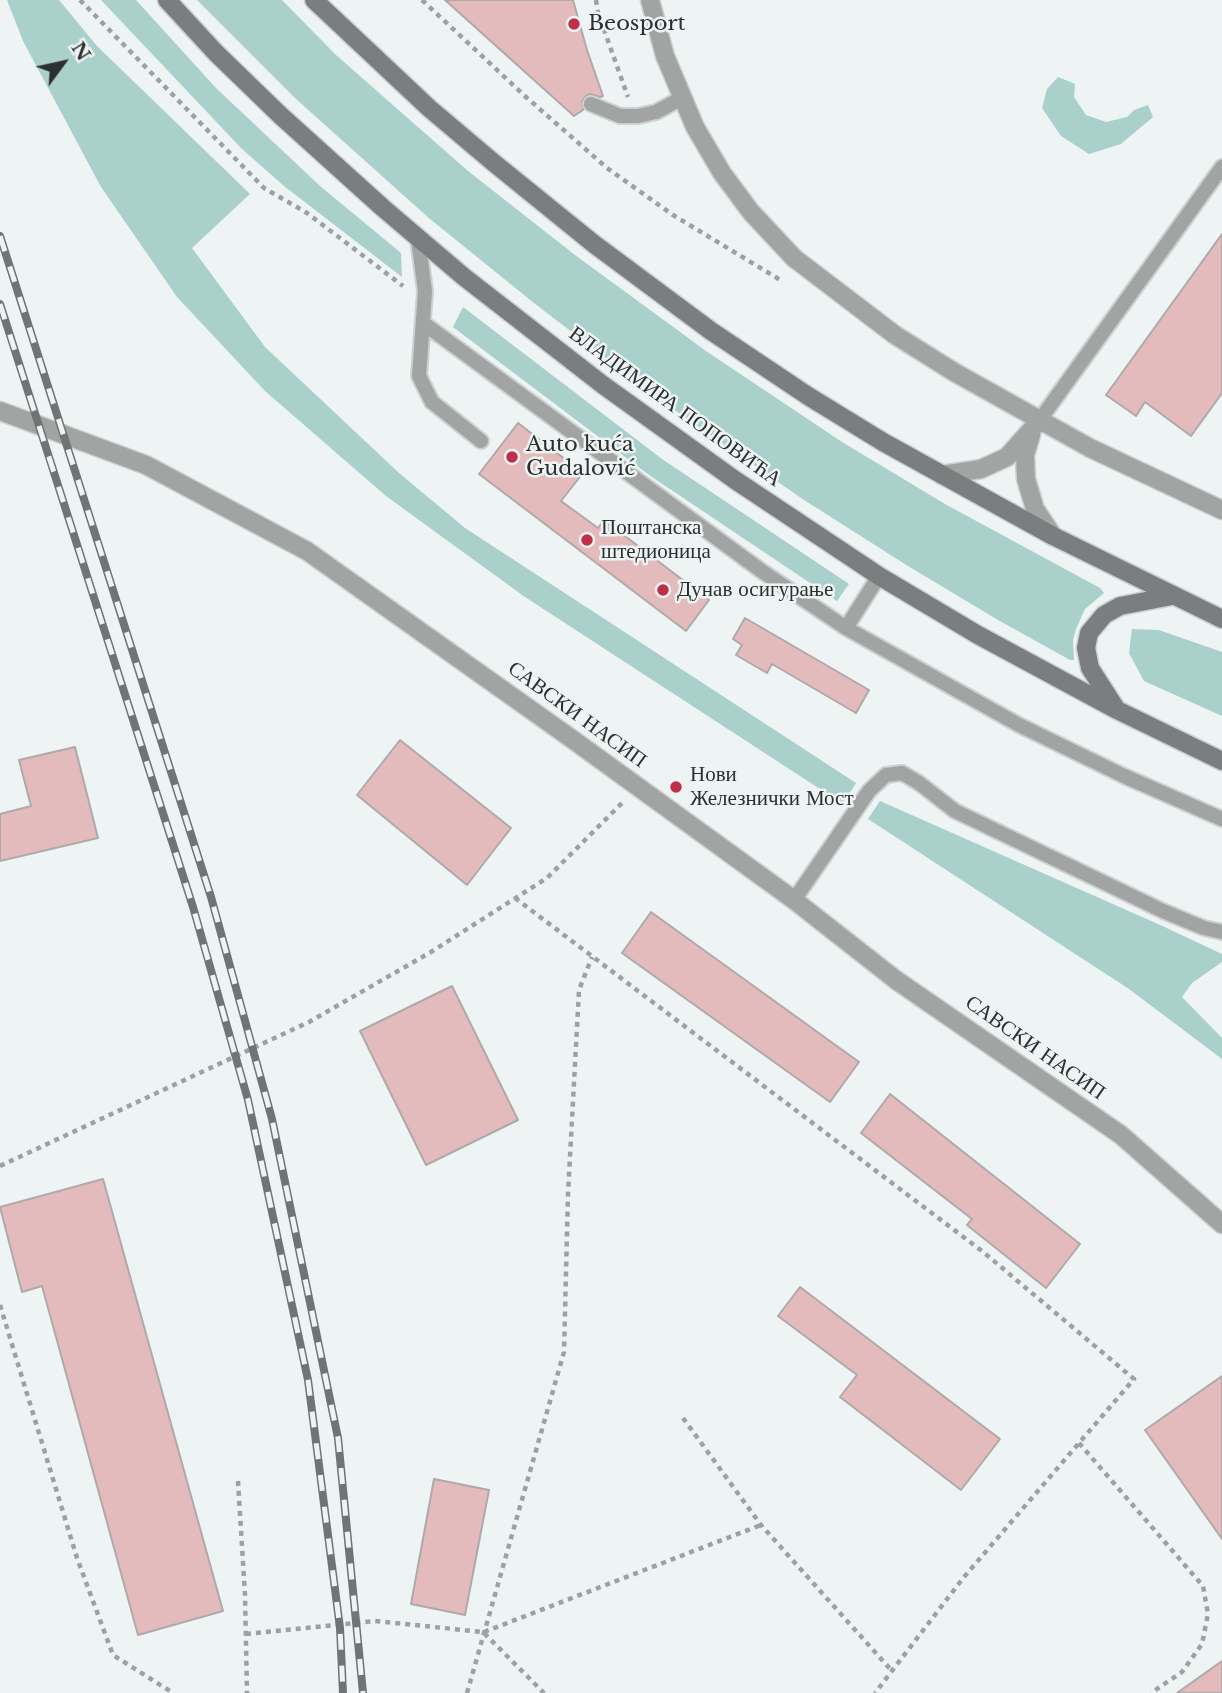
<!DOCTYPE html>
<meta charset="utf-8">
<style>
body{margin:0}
#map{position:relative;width:1222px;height:1693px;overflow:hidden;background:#edf4f3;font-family:"Libre Baskerville",serif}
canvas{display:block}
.north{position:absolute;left:28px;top:28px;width:70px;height:70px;-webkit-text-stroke:5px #edf4f3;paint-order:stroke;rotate:57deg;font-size:19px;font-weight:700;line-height:28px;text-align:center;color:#2c2f2f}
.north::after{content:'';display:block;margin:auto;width:24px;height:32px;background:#2c2f2f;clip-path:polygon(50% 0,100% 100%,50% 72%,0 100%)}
</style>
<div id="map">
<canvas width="1222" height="1693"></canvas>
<div class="north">N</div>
</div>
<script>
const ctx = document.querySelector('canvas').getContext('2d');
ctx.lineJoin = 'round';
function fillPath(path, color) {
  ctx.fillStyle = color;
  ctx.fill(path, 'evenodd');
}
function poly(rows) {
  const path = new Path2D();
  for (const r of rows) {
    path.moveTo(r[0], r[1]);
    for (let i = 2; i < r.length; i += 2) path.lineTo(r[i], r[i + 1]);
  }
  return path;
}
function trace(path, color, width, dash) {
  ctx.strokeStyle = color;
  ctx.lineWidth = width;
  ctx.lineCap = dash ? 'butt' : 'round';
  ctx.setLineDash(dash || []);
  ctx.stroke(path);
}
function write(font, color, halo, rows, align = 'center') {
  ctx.font = font + ' "Libre Baskerville",serif';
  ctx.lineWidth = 5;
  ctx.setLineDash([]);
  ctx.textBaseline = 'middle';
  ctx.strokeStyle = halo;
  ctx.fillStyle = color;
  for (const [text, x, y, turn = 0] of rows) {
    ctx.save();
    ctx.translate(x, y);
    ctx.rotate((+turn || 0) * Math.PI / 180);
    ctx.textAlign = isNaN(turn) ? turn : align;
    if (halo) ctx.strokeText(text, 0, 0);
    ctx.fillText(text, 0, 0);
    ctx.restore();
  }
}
fillPath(poly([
 [7,0,59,0,97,46,250,194,192,248,265,347,399,473,465,528,856,783,843,804,525,597,386,496,265,391,177,297,101,187,23,41],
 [101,0,136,0,216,88,320,186,401,253,402,277,284,186,242,149],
 [197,0,282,0,336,55,468,171,575,255,706,351,842,442,945,504,1100,588,1104,593,1085,609,1076,629,1073,640,1074,660,1070,660,998,620,908,566,804,500,663,402,534,303,430,219,296,99],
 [1058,77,1075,84,1074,97,1086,115,1106,122,1127,117,1134,110,1148,105,1153,117,1121,144,1089,154,1061,136,1042,108,1047,89],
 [463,307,662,459,849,584,837,601,649,475,453,327],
 [1132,629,1159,630,1222,652,1222,716,1144,681,1129,653],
 [880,801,1158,924,1222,954,1222,962,1192,983,1182,997,1222,1038,1222,1059,1129,989,868,819]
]), '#a9d0cb');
const building = poly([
 [445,0,573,0,587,50,603,96,600,97,590,94,586,96,582,101,583,110,574,116,445,0],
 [1222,234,1222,393,1191,436,1145,402,1136,416,1106,395,1222,234],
 [518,423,583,473,561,501,598,528,604,520,709,600,686,631,479,474,518,423],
 [745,618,869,690,856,713,772,664,767,673,736,655,742,645,733,639,745,618],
 [400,740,511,828,467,885,357,795,400,740],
 [75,747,98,838,0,861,0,814,31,806,19,760,75,747],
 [651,912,859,1062,830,1102,622,953,651,912],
 [452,986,518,1120,426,1165,360,1031,452,986],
 [890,1094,1080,1244,1046,1288,967,1225,972,1219,861,1133,890,1094],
 [103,1179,223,1611,138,1635,42,1286,22,1292,0,1207,103,1179],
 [800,1287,1000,1439,961,1490,840,1397,857,1375,778,1316,800,1287],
 [1222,1376,1222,1539,1145,1430,1222,1376],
 [434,1479,489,1490,465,1615,411,1604,434,1479],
 [1222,1661,1222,1693,1177,1693,1222,1661]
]);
fillPath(building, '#e3bbbd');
trace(building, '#b0a9a9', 2);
const service = poly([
 [591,104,620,116,638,116,656,112,682,98],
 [418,239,425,291,419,376,432,402,481,441],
 [423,323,763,572,846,628],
 [1039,421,1222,167],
 [879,576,846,628,1019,725,1124,776,1222,819],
 [794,900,869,791,886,775,902,773,919,783,955,811,1163,911,1204,928,1222,932]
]);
const minor = poly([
 [650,0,665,56,695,127,722,173,751,212,794,258,895,335,954,372,1090,448,1222,510],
 [0,411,146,465,307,551,572,739,794,900,896,980,1121,1135,1222,1224],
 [1031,435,1025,455,1026,479,1035,509,1053,536],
 [942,475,981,469,1007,457,1039,421]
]);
const secondary = poly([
 [167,0,216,53,280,115,383,208,464,277,603,385,735,480,879,576,978,635,1117,710,1222,761],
 [314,0,429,108,494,163,594,244,711,331,808,396,883,442,1053,536,1222,619],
 [1115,707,1090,668,1086,648,1089,633,1104,615,1120,606,1172,596]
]);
trace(service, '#cad1d0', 18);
trace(minor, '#cad1d0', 21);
trace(secondary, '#cad1d0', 21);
trace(poly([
 [80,0,264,188,307,213,403,286],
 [422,0,526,97,607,168,673,215,782,281],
 [596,0,598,13,628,97],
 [515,898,982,1251,1134,1379,964,1577,875,1693],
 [0,1166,309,1022,431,952,547,878,622,803],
 [0,1305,77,1558,113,1655,173,1693],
 [683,1418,761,1525,892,1671],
 [1079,1443,1203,1586,1208,1614,1202,1644,1182,1672,1151,1693],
 [238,1481,245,1595,247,1693],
 [484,1632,761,1525],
 [246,1634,375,1621,483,1632,544,1693],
 [467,1693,564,1352,568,1194,579,990,592,957]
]), '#9ca1a1', 4.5, [5, 5]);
trace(service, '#a1a4a3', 14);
trace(minor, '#a1a4a3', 18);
trace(secondary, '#7a7e7e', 18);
const rail = poly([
 [0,236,211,897,272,1119,338,1438,363,1693],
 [0,304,193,907,248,1100,308,1380,340,1628,343,1693]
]);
trace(rail, '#707474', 8);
trace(rail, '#edf4f3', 5, [16]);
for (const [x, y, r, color] of [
 [574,24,7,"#c02f49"],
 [512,457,7,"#c02f49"],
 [587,540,7,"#c02f49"],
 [663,590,7,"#c02f49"],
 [676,787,7,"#c02f49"]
]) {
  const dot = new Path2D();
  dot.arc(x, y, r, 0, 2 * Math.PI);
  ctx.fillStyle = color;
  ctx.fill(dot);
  trace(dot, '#edf4f3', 2.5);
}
write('21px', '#2c2f2f', '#edf4f3', [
 ["Beosport",588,24],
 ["Auto kuća",526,445],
 ["Gudalović",526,469],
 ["Поштанска",601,528],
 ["штедионица",601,552],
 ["Дунав осигурање",677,590],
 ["Нови",690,775],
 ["Железнички Мост",690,799]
], 'left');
write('21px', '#2c2f2f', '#edf4f3', [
 ["ВЛАДИМИРА ПОПОВИЋА",675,407,36],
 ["САВСКИ НАСИП",577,715,36],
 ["САВСКИ НАСИП",1035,1048,35]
]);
</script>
